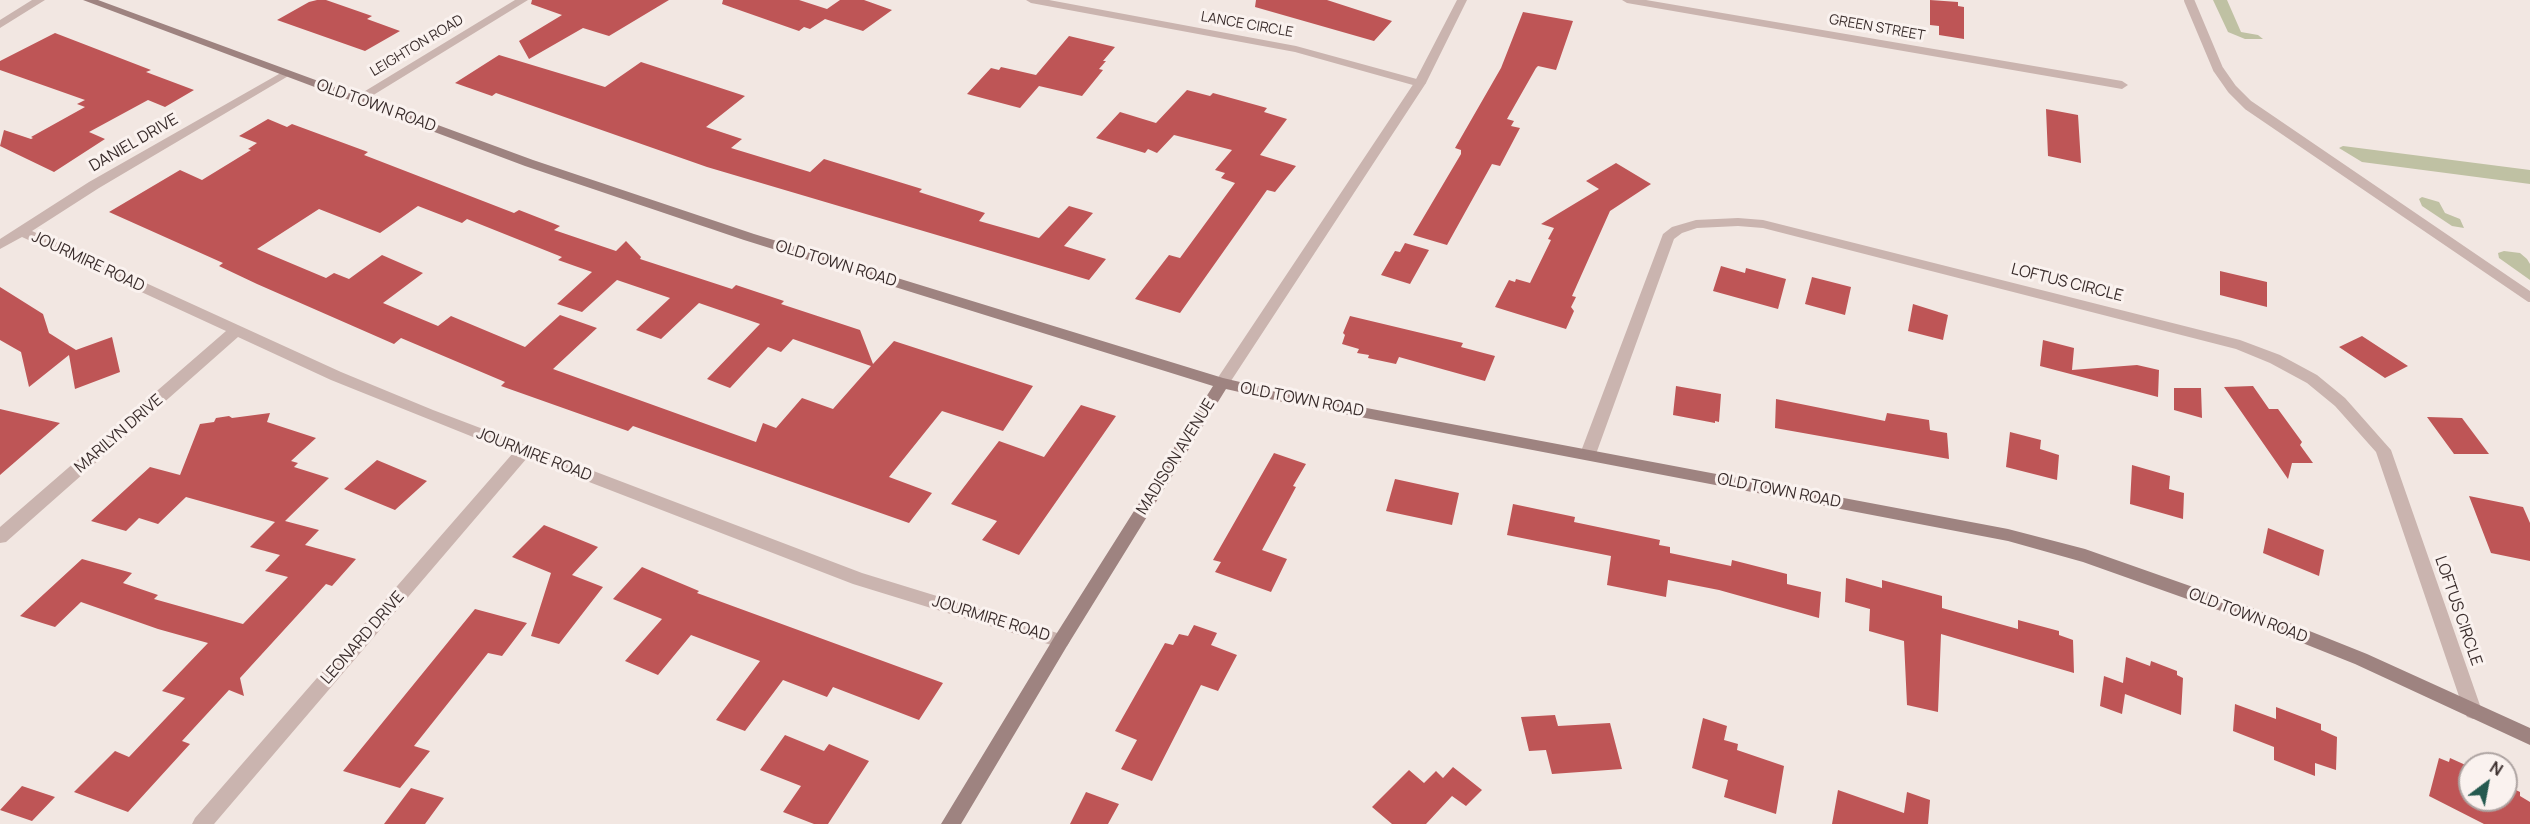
<!DOCTYPE html>
<style>
body{margin:0}
#map{position:relative;width:2530px;height:824px;overflow:hidden;background:#f2e7e2;font-family:Manrope,sans-serif}
canvas{display:block}
.north{position:absolute;left:2458px;top:752px;width:60px;height:60px;box-sizing:border-box;background:#faf2ef;border:2px solid #ada3a1;border-radius:50%;rotate:32deg;font-size:16px;font-weight:700;line-height:24px;text-align:center;color:#3a2d2c}
.north::after{content:'';display:block;margin:auto;width:21px;height:27px;background:#24594f;clip-path:polygon(50% 0,100% 100%,50% 72%,0 100%)}
</style>
<div id="map">
<canvas width="2530" height="824"></canvas>
<div class="north">N</div>
</div>
<script>
const ctx = document.querySelector('canvas').getContext('2d');
ctx.lineJoin = 'round';
function fillPath(path, color) {
  ctx.fillStyle = color;
  ctx.fill(path, 'evenodd');
}
function poly(rows) {
  const path = new Path2D();
  for (const r of rows) {
    path.moveTo(r[0], r[1]);
    for (let i = 2; i < r.length; i += 2) path.lineTo(r[i], r[i + 1]);
  }
  return path;
}
function trace(path, color, width, dash) {
  ctx.strokeStyle = color;
  ctx.lineWidth = width;
  ctx.lineCap = dash ? 'butt' : 'round';
  ctx.setLineDash(dash || []);
  ctx.stroke(path);
}
function write(font, color, halo, rows, align = 'center') {
  ctx.font = font + ' Manrope,sans-serif';
  ctx.lineWidth = 6;
  ctx.setLineDash([]);
  ctx.textBaseline = 'middle';
  ctx.strokeStyle = halo;
  ctx.fillStyle = color;
  for (const [text, x, y, turn = 0] of rows) {
    ctx.save();
    ctx.translate(x, y);
    ctx.rotate((+turn || 0) * Math.PI / 180);
    ctx.textAlign = isNaN(turn) ? turn : align;
    if (halo) ctx.strokeText(text, 0, 0);
    ctx.fillText(text, 0, 0);
    ctx.restore();
  }
}
fillPath(poly([
 [2213,0,2227,0,2241,32,2258,35,2263,39,2245,39,2228,32],
 [2343,146,2530,170,2530,184,2362,162,2339,148],
 [2422,197,2439,202,2445,213,2460,219,2464,228,2452,226,2422,206,2419,199],
 [2504,251,2520,253,2527,259,2530,264,2530,280,2499,258,2498,253]
]), '#bfc1a3');
fillPath(poly([
 [317,0,326,0,372,16,367,19,400,31,365,51,277,20,309,2],
 [532,0,669,0,609,36,583,28,529,59,519,41,562,15,531,4],
 [723,0,799,0,827,9,840,0,864,0,892,10,863,31,825,19,810,29,804,27,799,31,722,4],
 [1256,0,1327,0,1392,21,1374,41,1255,7],
 [1930,0,1958,2,1958,6,1964,7,1964,39,1939,35,1939,26,1930,25],
 [1523,12,1573,21,1556,70,1538,66,1536,68,1507,119,1514,121,1511,126,1520,128,1500,166,1492,164,1447,245,1413,235,1461,154,1461,150,1455,148,1501,68],
 [55,33,151,70,146,72,194,90,165,107,148,100,89,132,105,139,54,172,0,146,4,130,31,139,33,138,31,137,85,107,77,104,85,100,0,70,0,61],
 [1069,36,1115,47,1103,61,1106,61,1099,69,1103,70,1082,96,1039,86,1020,108,967,94,991,68,999,70,1001,67,1036,75],
 [499,55,605,87,641,62,745,96,706,127,742,139,731,148,810,172,824,159,922,189,919,192,985,213,979,221,1039,238,1069,206,1093,213,1064,246,1106,259,1089,280,707,167,496,93,492,96,455,83],
 [1187,90,1210,96,1213,93,1267,108,1264,112,1287,119,1260,155,1296,166,1275,192,1267,190,1180,313,1135,299,1169,255,1180,258,1235,183,1221,178,1225,173,1215,170,1232,150,1174,135,1157,153,1148,149,1145,153,1096,138,1120,112,1156,123],
 [2046,109,2078,115,2081,163,2048,156],
 [268,119,287,127,292,124,368,152,364,155,514,213,519,210,560,226,554,230,616,251,626,241,641,257,640,259,732,289,736,285,784,301,781,304,860,330,873,364,894,341,1033,386,1003,431,942,411,889,477,932,493,909,523,633,426,628,431,501,386,505,382,401,338,394,344,257,284,219,266,223,263,109,212,180,170,202,180,251,150,248,149,257,143,239,136],
 [418,206,462,223,467,219,562,257,558,260,592,272,557,304,582,312,617,280,670,298,636,330,661,339,699,303,760,324,707,379,730,388,768,347,781,352,793,339,871,366,833,409,802,398,776,428,763,423,756,442,553,369,597,328,560,315,525,347,451,316,438,326,383,303,423,273,382,255,349,279,334,273,326,278,257,249,319,209,380,233],
 [1616,163,1651,184,1610,211,1572,296,1576,297,1571,307,1574,311,1566,329,1495,307,1509,280,1515,282,1516,279,1530,283,1551,240,1548,239,1554,228,1541,224,1599,189,1586,181],
 [1405,243,1429,250,1410,284,1381,275,1395,251,1400,252],
 [1721,266,1745,273,1746,268,1786,279,1778,309,1713,291],
 [2220,271,2267,282,2267,307,2220,295],
 [1812,277,1851,287,1845,315,1805,304],
 [0,287,43,314,49,333,76,350,112,337,120,372,75,389,69,355,29,387,21,352,0,340],
 [1913,304,1948,315,1943,340,1908,331],
 [1350,316,1463,343,1461,347,1495,356,1485,381,1399,357,1396,364,1368,358,1369,355,1357,353,1359,349,1342,344,1345,335,1343,333],
 [2362,336,2408,366,2385,378,2339,347],
 [2043,340,2074,348,2072,370,2137,365,2159,370,2158,397,2040,366],
 [1676,386,1721,394,1719,422,1715,421,1715,423,1673,415],
 [2253,386,2269,409,2278,409,2302,442,2300,445,2313,463,2292,463,2288,479,2224,387],
 [2174,388,2201,388,2202,418,2174,410],
 [1776,399,1885,421,1887,413,1929,420,1930,430,1947,433,1949,459,1775,428],
 [1081,405,1116,416,1019,555,982,540,997,521,951,504,999,441,1044,457],
 [0,409,60,423,0,475],
 [270,413,267,422,316,438,291,461,298,463,294,467,329,478,285,521,319,530,305,545,356,559,332,586,326,584,240,678,244,696,229,690,182,741,190,744,128,812,74,792,115,751,129,757,185,698,162,691,208,643,158,629,81,602,55,627,20,616,82,559,132,573,123,583,158,595,154,599,243,624,288,577,265,571,280,555,250,547,275,522,186,497,158,524,139,518,126,531,91,521,150,467,180,475,200,424,214,422,216,418,229,416,232,418],
 [2427,417,2462,418,2489,454,2454,454],
 [2010,432,2041,440,2040,449,2059,455,2057,480,2006,467],
 [1274,453,1306,464,1293,486,1296,487,1262,550,1287,559,1271,592,1215,572,1221,562,1213,560],
 [377,460,427,481,395,510,344,489],
 [2132,465,2170,476,2169,489,2184,493,2183,519,2130,504],
 [1395,479,1459,493,1452,525,1386,511],
 [2469,496,2523,507,2530,523,2530,561,2491,553],
 [1513,504,1575,517,1574,522,1660,540,1659,545,1670,547,1670,553,1731,566,1732,560,1787,574,1787,584,1821,592,1819,618,1719,590,1668,580,1666,597,1607,585,1611,556,1507,535],
 [544,525,598,547,572,575,603,587,559,644,531,636,551,573,512,557],
 [2268,528,2324,550,2319,576,2263,553],
 [642,567,699,591,697,593,943,683,919,720,833,687,827,697,783,680,745,731,716,720,760,661,691,635,658,675,625,661,662,619,613,599],
 [1846,578,1882,588,1882,580,1942,596,1942,608,2018,629,2018,620,2059,631,2059,635,2073,640,2074,673,1941,634,1938,712,1907,705,1904,641,1869,631,1870,609,1845,602],
 [475,609,527,623,502,656,488,653,414,746,430,751,400,788,343,771],
 [1194,625,1217,633,1211,645,1237,655,1218,691,1201,685,1152,781,1121,769,1137,740,1115,731,1165,643,1173,645,1179,634,1188,636],
 [2126,657,2150,666,2151,661,2177,671,2177,675,2183,678,2181,715,2125,694,2122,714,2100,706,2104,676,2123,683],
 [2235,704,2276,719,2276,707,2321,724,2321,730,2337,737,2336,770,2315,763,2315,776,2274,760,2274,747,2233,731],
 [1555,715,1558,726,1610,723,1622,769,1552,774,1546,750,1529,751,1521,717],
 [1703,718,1727,726,1724,740,1738,744,1737,750,1784,766,1776,814,1724,797,1728,780,1692,768],
 [785,735,824,751,829,744,869,761,828,824,814,824,783,812,801,786,760,770],
 [2439,758,2449,762,2450,758,2470,767,2470,800,2506,800,2506,785,2520,792,2520,796,2530,802,2530,824,2484,824,2429,796],
 [1453,767,1482,790,1466,806,1452,796,1426,824,1392,824,1372,807,1409,770,1424,783,1436,771,1443,778],
 [22,786,55,797,32,821,0,810],
 [411,788,444,798,425,824,384,824],
 [1838,790,1904,813,1907,792,1930,800,1928,824,1832,824],
 [1086,792,1119,804,1108,824,1070,824]
]), '#be5556');
trace(poly([
 [2189,0,2218,69,2232,89,2248,105,2530,297]
]), '#cab4af', 10);
fillPath(poly([
 [32,0,45,0,0,28,0,20,32,0],
 [515,0,528,0,362,102,354,102,352,99,515,0],
 [1026,0,1049,0,1296,46,1424,81,1426,83,1420,87,1295,52,1031,3,1026,0],
 [1622,0,1646,0,2122,81,2128,85,2122,89,1627,3,1622,0],
 [286,70,292,73,290,75,99,188,32,231,341,372,433,410,862,573,1067,636,1070,641,1067,646,1061,648,853,584,527,458,214,824,192,824,195,818,513,453,331,380,238,337,6,542,0,543,0,527,226,331,22,237,0,249,0,239,89,182,286,70],
 [1738,218,1763,220,2240,340,2280,355,2317,375,2345,398,2391,450,2482,711,2479,717,2473,719,2467,717,2464,711,2376,452,2335,406,2307,383,2270,363,2236,349,1763,228,1738,226,1697,228,1682,233,1674,239,1596,454,1593,458,1583,458,1580,454,1663,234,1672,227,1696,220,1738,218]
]), '#cab4af');
fillPath(poly([
 [1457,0,1467,0,1426,83,1227,387,1217,387,1215,383,1217,379,1414,83,1457,0]
]), '#cab4af');
fillPath(poly([
 [83,0,98,0,533,160,754,234,1223,378,1287,393,2008,529,2085,549,2247,606,2367,654,2530,728,2530,745,2355,664,2235,616,2083,562,2008,541,1287,403,1226,389,1067,646,961,824,941,824,1055,636,1213,386,744,240,525,166,83,0]
]), '#9e8380');
write('14px', '#3a2d2c', '#faf2ef', [
 ["LANCE CIRCLE",1247,25,10],
 ["GREEN STREET",1877,28,10],
 ["LEIGHTON ROAD",417,46,-31]
]);
write('16px', '#3a2d2c', '#faf2ef', [
 ["OLD TOWN ROAD",376,106,20],
 ["DANIEL DRIVE",134,143,-30],
 ["JOURMIRE ROAD",88,262,25],
 ["OLD TOWN ROAD",836,264,17],
 ["LOFTUS CIRCLE",2067,283,14],
 ["OLD TOWN ROAD",1302,400,11],
 ["MARILYN DRIVE",119,434,-41],
 ["JOURMIRE ROAD",534,455,21],
 ["MADISON AVENUE",1176,457,-58],
 ["OLD TOWN ROAD",1779,491,11],
 ["LOFTUS CIRCLE",2458,611,71],
 ["OLD TOWN ROAD",2248,616,21],
 ["JOURMIRE ROAD",991,619,17],
 ["LEONARD DRIVE",363,638,-49]
]);
</script>
